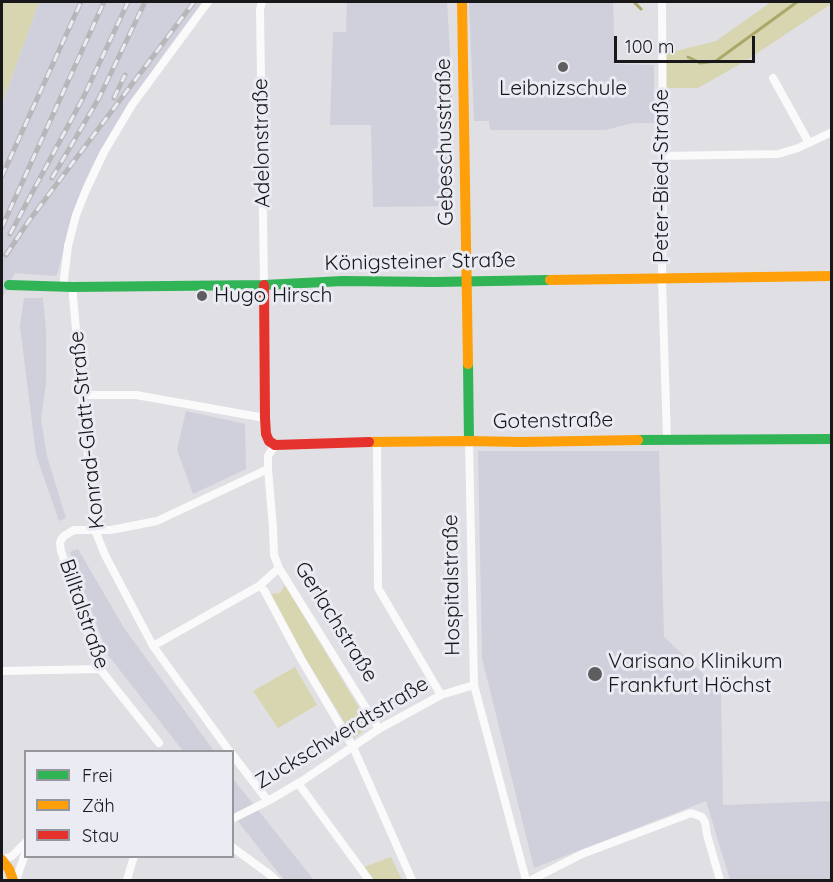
<!DOCTYPE html>
<meta charset="utf-8">
<style>
body{margin:0}
#map{position:relative;width:833px;height:882px;overflow:hidden;background:#dfdfe4;font-family:Quicksand,sans-serif}
canvas{display:block}
.frame{position:absolute;inset:0;border:3px solid #18181b;pointer-events:none}
.legend{position:absolute;left:24px;top:750px;width:210px;height:108px;box-sizing:border-box;background:#eaebf3;border:2px solid #96979d;margin:0;padding:8px 10px;list-style:none;font-size:18px;color:#18181b}
.legend li{display:flex;align-items:center;gap:12px;height:30px}
.legend b{width:30px;border:2px solid #96979d}
.scale{position:absolute;left:614px;top:36px;width:141px;height:27px;box-sizing:border-box;border:3px solid #18181b;border-top:0;padding-left:8px;font-size:18px;line-height:21px;white-space:nowrap;color:#18181b;-webkit-text-stroke:4px #eaebf3;paint-order:stroke}
</style>
<div id="map">
<canvas width="833" height="882"></canvas>
<div class="frame"></div>
<ul class="legend">
<li><b style="height:8px;background:#30b455"></b>Frei</li>
<li><b style="height:8px;background:#ff9f0a"></b>Zäh</li>
<li><b style="height:8px;background:#e5322d"></b>Stau</li>
</ul>
<div class="scale">100 m</div>
</div>
<script>
const ctx = document.querySelector('canvas').getContext('2d');
ctx.lineJoin = 'round';
function fillPath(path, color) {
  ctx.fillStyle = color;
  ctx.fill(path, 'evenodd');
}
function poly(rows) {
  const path = new Path2D();
  for (const r of rows) {
    path.moveTo(r[0], r[1]);
    for (let i = 2; i < r.length; i += 2) path.lineTo(r[i], r[i + 1]);
  }
  return path;
}
function trace(path, color, width, dash) {
  ctx.strokeStyle = color;
  ctx.lineWidth = width;
  ctx.lineCap = dash ? 'butt' : 'round';
  ctx.setLineDash(dash || []);
  ctx.stroke(path);
}
function write(font, color, halo, rows, align = 'center') {
  ctx.font = font + ' Quicksand,sans-serif';
  ctx.lineWidth = 6;
  ctx.setLineDash([]);
  ctx.textBaseline = 'middle';
  ctx.strokeStyle = halo;
  ctx.fillStyle = color;
  for (const [text, x, y, turn = 0] of rows) {
    ctx.save();
    ctx.translate(x, y);
    ctx.rotate((+turn || 0) * Math.PI / 180);
    ctx.textAlign = isNaN(turn) ? turn : align;
    if (halo) ctx.strokeText(text, 0, 0);
    ctx.fillText(text, 0, 0);
    ctx.restore();
  }
}
fillPath(poly([
 [39,2,202,2,163,55,106,142,95,160,83,186,72,219,57,275,53,276,15,273,2,298,2,104],
 [347,2,447,2,452,89,454,206,373,207,371,125,330,125,333,32,346,32],
 [469,2,613,2,615,64,654,65,654,123,633,123,605,130,490,130,489,121,474,121],
 [24,298,43,298,46,330,46,383,41,419,47,456,66,518,59,521,36,455,20,326],
 [186,411,245,424,246,469,193,494,177,450],
 [478,451,659,451,664,637,721,690,723,805,831,801,831,880,730,880,706,801,534,868,482,658],
 [78,549,124,628,214,751,183,751,108,655,70,552],
 [232,777,238,785,314,880,284,880,233,815]
]), '#cfd0db');
fillPath(poly([
 [2,2,39,2,2,104],
 [771,2,831,2,831,4,747,60,698,88,665,88,664,54,716,41],
 [285,585,370,726,354,738,304,656,271,594,280,593],
 [295,667,317,705,278,728,253,691],
 [391,857,402,880,373,880,364,867]
]), '#d8d6b1');
trace(poly([
 [634,2,641,9],
 [688,57,700,63,716,61,797,2]
]), '#aca86a', 3);
trace(poly([
 [262,2,260,9,264,285],
 [662,2,663,156,662,278,667,440],
 [773,78,809,143],
 [663,156,778,154,798,148,832,132],
 [63,287,68,246,76,215,86,190,104,152,132,105,208,2],
 [73,287,73,297,95,530,105,555,153,646,230,752],
 [82,395,136,395,265,418],
 [469,441,474,685,526,880],
 [377,442,378,588,441,695],
 [275,445,268,456,268,469,273,528,274,555,279,568,379,729],
 [259,586,264,590,301,659,353,747,412,880],
 [153,646,259,586,279,568],
 [2,671,100,669],
 [159,743,100,669,61,551,60,543,61,540,64,536,74,530,111,530,157,521,268,469],
 [232,754,268,801],
 [298,783,369,880],
 [232,819,268,801,302,781,379,729,441,695,474,685],
 [232,847,269,874,276,880],
 [2,860,12,856,26,842],
 [16,880,26,851],
 [127,880,134,856],
 [531,880,582,854,691,813,702,817,705,822,707,835,720,880]
]), '#fafafb', 8);
trace(poly([
 [9,285,73,287,264,285,343,281,434,282,550,280],
 [468,364,469,441],
 [638,440,832,439]
]), '#30b455', 10);
trace(poly([
 [462,2,468,364],
 [550,280,832,276],
 [369,442,469,441,521,442,638,440],
 [2,860,9,869,13,880]
]), '#ff9f0a', 10);
trace(poly([
 [264,285,265,418,266,434,269,441,275,445,369,442]
]), '#e5322d', 10);
const rail = poly([
 [114,98,125,75],
 [2,176,81,2],
 [52,178,99,98,145,2],
 [2,227,104,2],
 [10,234,84,96,128,2],
 [6,255,28,222,194,2]
]);
trace(rail, '#b7b7b9', 5);
trace(rail, '#eaebf3', 3, [9]);
for (const [x, y, r, color] of [
 [563,67,6,"#5e5e61"],
 [202,296,6,"#5e5e61"],
 [595,674,8,"#5e5e61"]
]) {
  const dot = new Path2D();
  dot.arc(x, y, r, 0, 2 * Math.PI);
  ctx.fillStyle = color;
  ctx.fill(dot);
  trace(dot, '#eaebf3', 2);
}
write('21px', '#18181b', '#eaebf3', [
 ["Leibnizschule",563,89,"center"],
 ["Hugo Hirsch",214,296],
 ["Varisano Klinikum",608,662],
 ["Frankfurt Höchst",608,686]
], 'left');
write('21px', '#18181b', '#eaebf3', [
 ["Gebeschusstraße",445,142,-91],
 ["Adelonstraße",262,143,-91],
 ["Peter-Bied-Straße",662,176,-90],
 ["Königsteiner Straße",420,262,-1],
 ["Gotenstraße",553,421,-1],
 ["Konrad-Glatt-Straße",87,430,-96],
 ["Hospitalstraße",452,585,-91],
 ["Billtalstraße",84,614,71],
 ["Gerlachstraße",336,622,58],
 ["Zuckschwerdtstraße",342,733,-31]
]);
</script>
